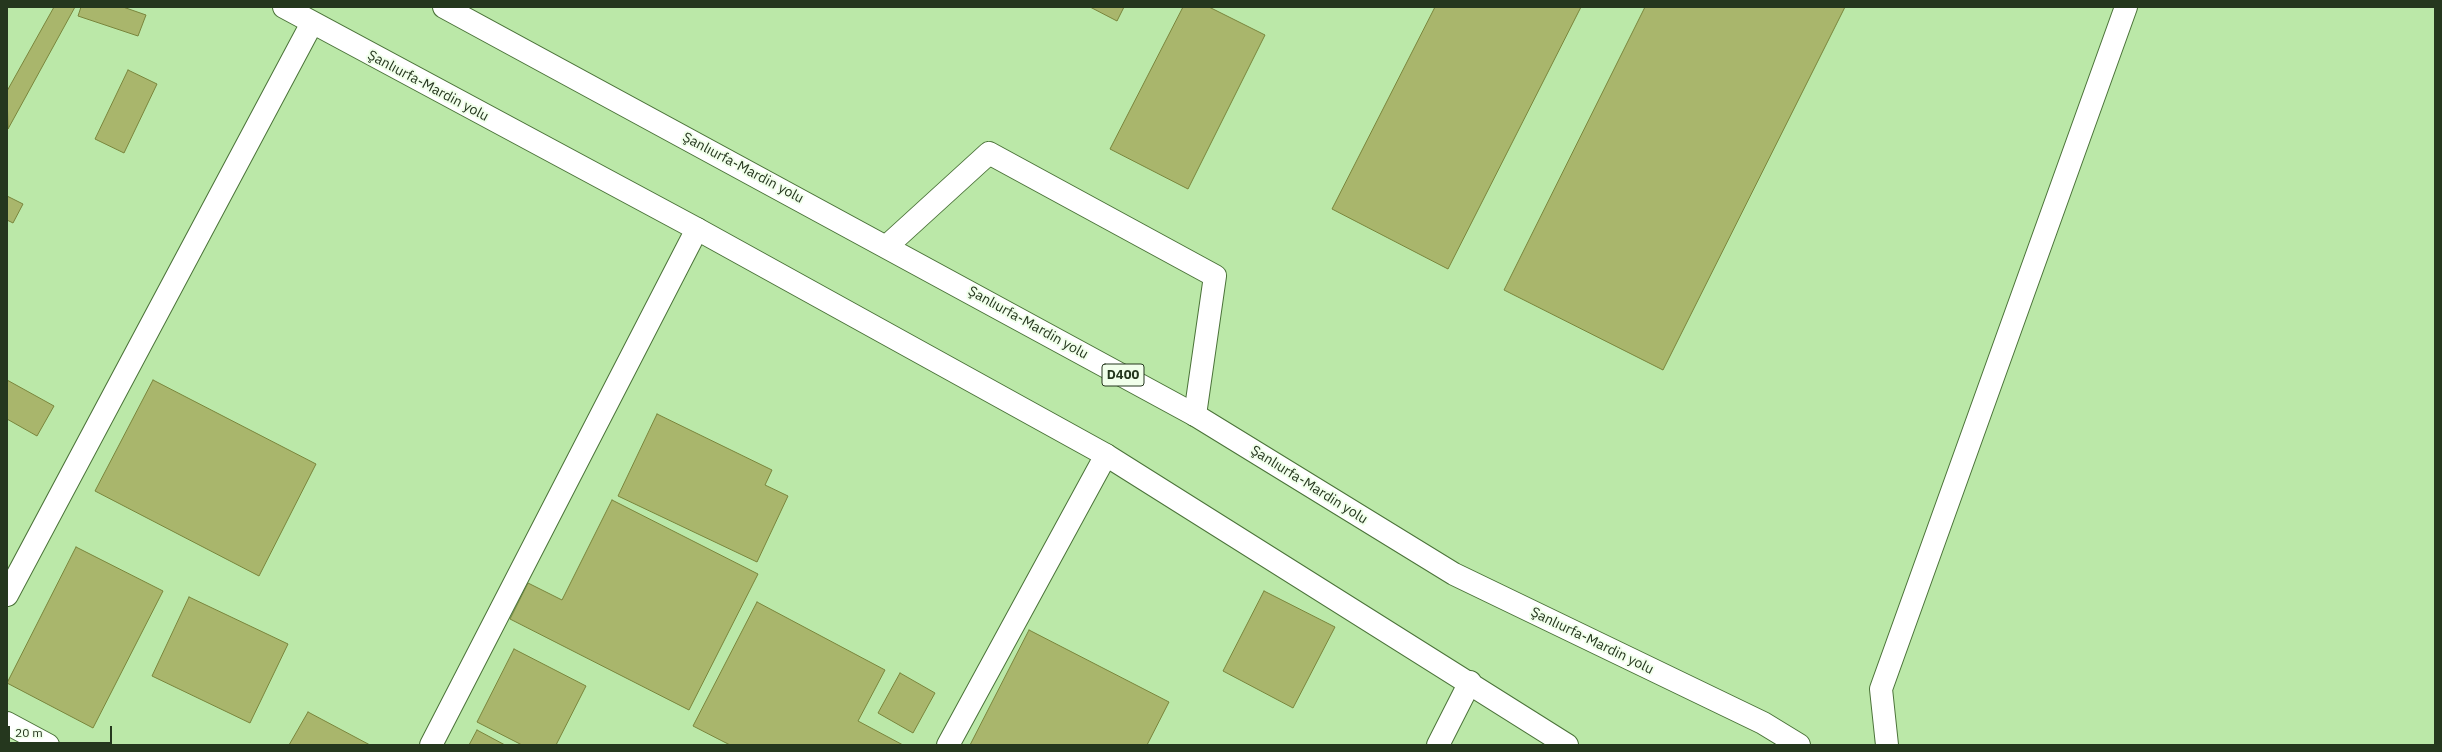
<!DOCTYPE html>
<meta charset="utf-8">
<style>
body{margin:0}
#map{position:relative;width:2442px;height:752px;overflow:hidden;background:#bbe8a8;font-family:"IBM Plex Sans",sans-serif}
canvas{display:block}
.frame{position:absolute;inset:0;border:8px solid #25371e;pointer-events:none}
.scale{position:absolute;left:8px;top:726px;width:104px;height:18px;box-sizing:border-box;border:2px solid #25371e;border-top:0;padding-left:5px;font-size:12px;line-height:14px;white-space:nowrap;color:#25371e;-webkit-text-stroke:3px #f1ffeb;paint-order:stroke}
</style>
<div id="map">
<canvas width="2442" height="752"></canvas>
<div class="frame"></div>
<div class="scale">20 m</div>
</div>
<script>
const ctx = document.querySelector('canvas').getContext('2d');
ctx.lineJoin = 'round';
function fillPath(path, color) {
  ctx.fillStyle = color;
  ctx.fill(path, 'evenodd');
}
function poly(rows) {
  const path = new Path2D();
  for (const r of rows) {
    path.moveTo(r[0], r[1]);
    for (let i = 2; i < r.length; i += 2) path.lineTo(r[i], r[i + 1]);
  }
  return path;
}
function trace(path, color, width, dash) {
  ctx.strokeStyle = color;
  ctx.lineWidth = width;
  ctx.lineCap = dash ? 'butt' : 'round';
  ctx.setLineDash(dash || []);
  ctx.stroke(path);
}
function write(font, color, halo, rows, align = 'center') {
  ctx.font = font + ' "IBM Plex Sans",sans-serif';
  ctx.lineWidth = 4;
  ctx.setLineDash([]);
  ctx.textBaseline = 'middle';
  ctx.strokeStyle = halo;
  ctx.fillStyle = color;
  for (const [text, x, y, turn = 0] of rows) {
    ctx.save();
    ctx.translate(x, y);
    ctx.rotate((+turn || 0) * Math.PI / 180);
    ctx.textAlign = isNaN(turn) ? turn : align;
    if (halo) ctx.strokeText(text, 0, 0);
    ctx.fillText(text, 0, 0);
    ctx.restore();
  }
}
const building = poly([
 [54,7,75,7,8,129,7,91,54,7],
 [81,7,123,7,146,15,138,36,78,16,81,7],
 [1090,7,1124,7,1117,21,1090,7],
 [1183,7,1209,7,1265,35,1188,189,1110,149,1183,7],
 [1435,7,1581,7,1448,269,1332,209,1435,7],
 [1645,7,1845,7,1663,370,1504,290,1645,7],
 [128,70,157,84,124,153,95,139,128,70],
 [7,196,23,204,13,223,7,220,7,196],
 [7,380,54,406,37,436,7,419,7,380],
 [153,380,316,464,259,576,95,491,153,380],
 [657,414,772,470,765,485,788,496,757,562,618,496,657,414],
 [612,500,758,574,689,710,510,619,528,583,562,600,612,500],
 [76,547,163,591,93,728,7,683,76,547],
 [1264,591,1335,627,1293,708,1223,671,1264,591],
 [189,597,288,644,250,723,152,676,189,597],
 [757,602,885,670,858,721,903,745,730,745,693,726,757,602],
 [1029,630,1169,702,1147,745,970,745,1029,630],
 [514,649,586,686,556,745,522,745,477,722,514,649],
 [900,673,935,693,913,733,878,713,900,673],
 [308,712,370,745,289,745,308,712],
 [477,730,505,745,469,745,477,730]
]);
fillPath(building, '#a9b66c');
trace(building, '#79853c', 1);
const minor = poly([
 [887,246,989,153,1215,276,1195,415],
 [7,595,312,23],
 [7,723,48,745],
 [431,745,697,229],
 [948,745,1106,455],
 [1438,745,1470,682],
 [1887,745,1881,689,2126,7]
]);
const highway = poly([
 [284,7,697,229,1106,455,1567,745],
 [444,7,1195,415,1454,574,1763,723,1799,745]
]);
trace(minor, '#4b7339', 24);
trace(highway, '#4b7339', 24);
trace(minor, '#fff', 22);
trace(highway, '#fff', 22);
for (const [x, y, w] of [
 [1123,375,42]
]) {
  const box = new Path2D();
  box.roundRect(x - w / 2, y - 11, w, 22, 3);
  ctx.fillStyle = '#f1ffeb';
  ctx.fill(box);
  trace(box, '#25371e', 1);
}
write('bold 13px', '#25371e', null, [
 ["D400",1123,375]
]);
write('14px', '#25371e', '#f1ffeb', [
 ["Şanlıurfa-Mardin yolu",428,86,28],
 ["Şanlıurfa-Mardin yolu",743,168,28],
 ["Şanlıurfa-Mardin yolu",1028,323,29],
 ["Şanlıurfa-Mardin yolu",1309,485,32],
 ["Şanlıurfa-Mardin yolu",1592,641,26]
]);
</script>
